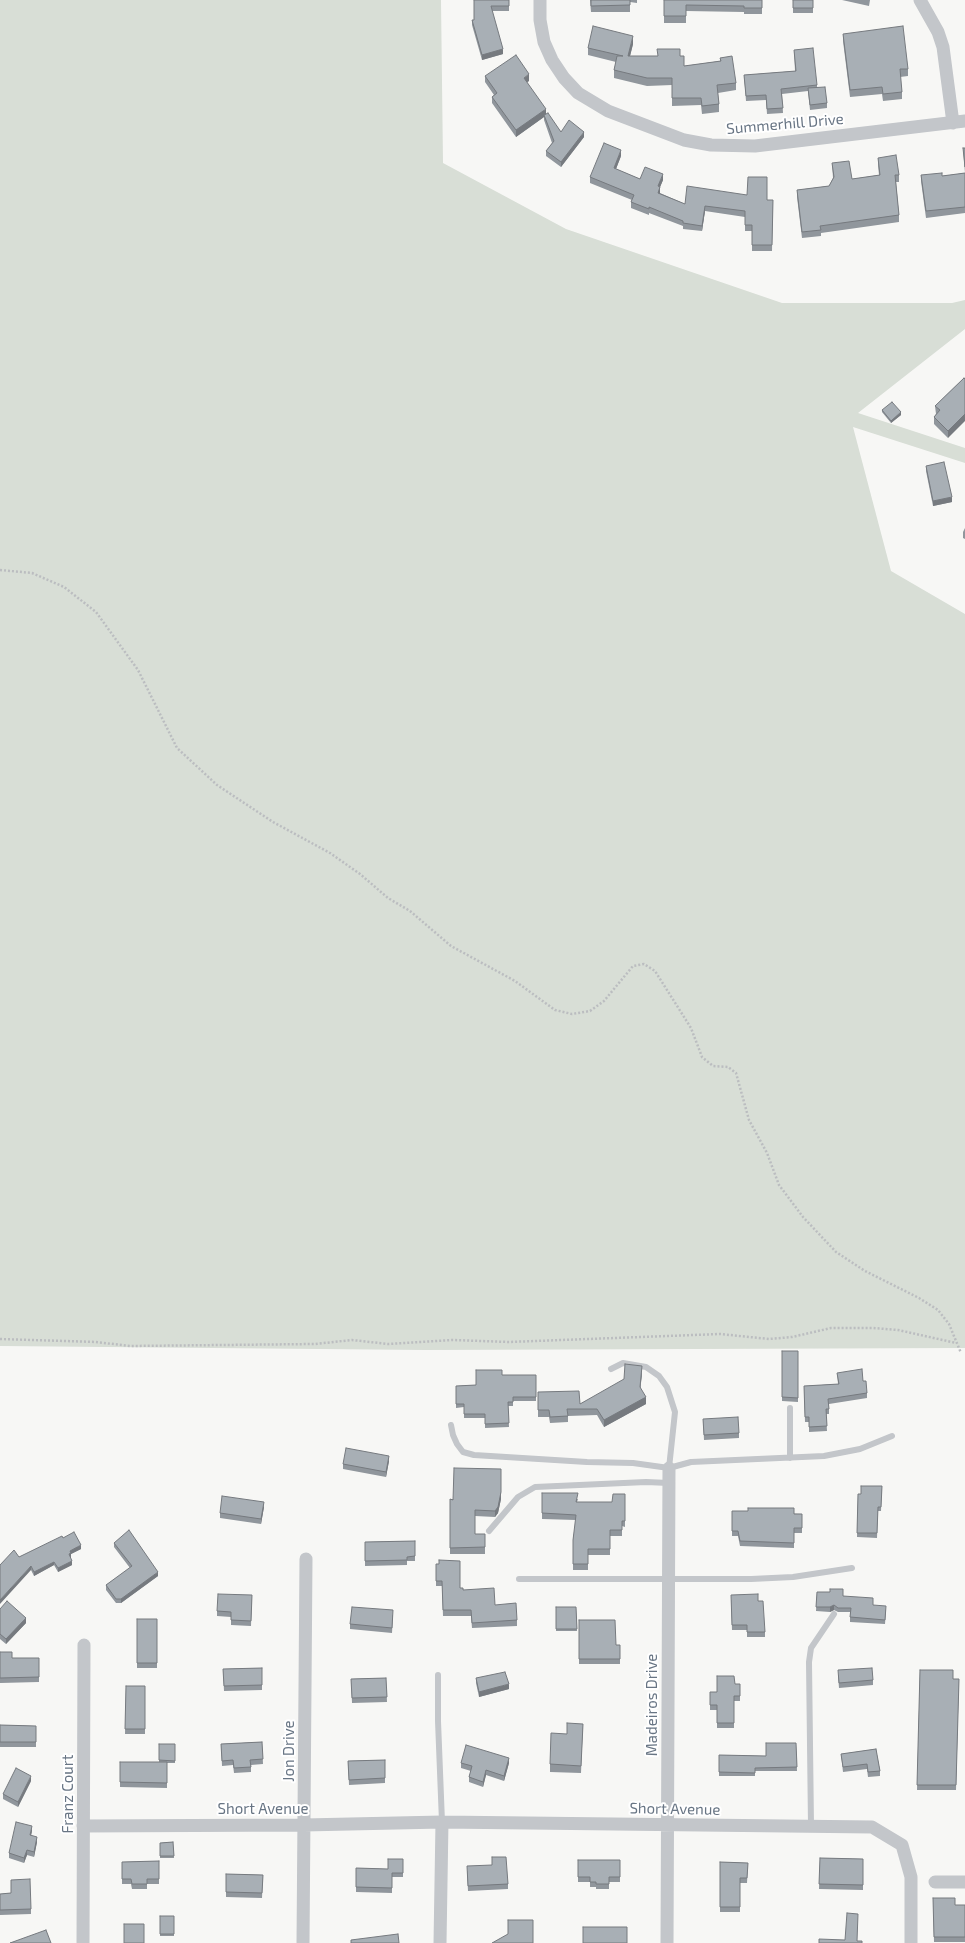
<!DOCTYPE html>
<style>
body{margin:0}
canvas{display:block;background:#f7f7f5}
</style>
<canvas width="965" height="1943"></canvas>
<script>
const ctx = document.querySelector('canvas').getContext('2d');
ctx.lineJoin = 'round';
function fillPath(path, color) {
  ctx.fillStyle = color;
  ctx.fill(path, 'evenodd');
}
function poly(rows) {
  const path = new Path2D();
  for (const r of rows) {
    path.moveTo(r[0], r[1]);
    for (let i = 2; i < r.length; i += 2) path.lineTo(r[i], r[i + 1]);
  }
  return path;
}
function trace(path, color, width, dash) {
  ctx.strokeStyle = color;
  ctx.lineWidth = width;
  ctx.lineCap = dash ? 'butt' : 'round';
  ctx.setLineDash(dash || []);
  ctx.stroke(path);
}
function write(font, color, halo, rows, align = 'center') {
  ctx.font = font + ' "Exo 2",sans-serif';
  ctx.lineWidth = 4;
  ctx.setLineDash([]);
  ctx.textBaseline = 'middle';
  ctx.strokeStyle = halo;
  ctx.fillStyle = color;
  for (const [text, x, y, turn = 0] of rows) {
    ctx.save();
    ctx.translate(x, y);
    ctx.rotate((+turn || 0) * Math.PI / 180);
    ctx.textAlign = isNaN(turn) ? turn : align;
    if (halo) ctx.strokeText(text, 0, 0);
    ctx.fillText(text, 0, 0);
    ctx.restore();
  }
}
fillPath(poly([
 [0,0,441,0,443,163,566,229,782,303,952,303,965,300,965,329,858,413,965,448,965,463,853,427,891,571,965,614,965,1348,425,1350,0,1346]
]), '#d8ded6');
trace(poly([
 [0,570,32,573,64,587,96,612,138,670,177,748,217,785,273,822,330,853,360,874,388,898,410,911,451,946,515,981,555,1010,572,1014,590,1011,604,1001,633,966,644,964,655,971,691,1028,702,1057,713,1066,728,1067,736,1073,749,1120,767,1153,779,1185,803,1217,836,1252,865,1271,919,1298,938,1310,949,1324,961,1353],
 [0,1339,96,1342,130,1346,315,1344,352,1340,388,1344,453,1340,509,1342,720,1334,769,1339,792,1337,831,1328,873,1328,898,1330,956,1343]
]), '#bbbdc0', 2.5, [2, 2]);
trace(poly([
 [611,1369,623,1363,646,1367,659,1376,667,1387,675,1412,669,1468],
 [451,1425,453,1435,457,1444,463,1452,474,1455,587,1462,633,1463,669,1468,691,1462,824,1456,860,1449,892,1436],
 [790,1458,790,1408],
 [489,1531,518,1497,535,1487,646,1482,669,1483],
 [519,1579,751,1579,793,1577,852,1568],
 [438,1675,438,1721,442,1822],
 [811,1826,809,1662,811,1648,834,1614]
]), '#c3c6ca', 6);
trace(poly([
 [540,0,540,20,544,42,552,60,564,78,578,93,608,111,684,140,711,145,755,146,965,121],
 [920,0,938,32,943,47,953,123],
 [83,1826,304,1825,442,1822,872,1827,902,1845,911,1877,911,1943],
 [935,1882,965,1882],
 [83,1943,84,1645],
 [303,1943,306,1559],
 [440,1943,442,1822],
 [667,1943,669,1468]
]), '#c3c6ca', 13);
fillPath(poly([
 [474,0,509,0,509,11,492,11,503,54,482,60,472,25,472,20,474,20],
 [590,0,637,0,637,3,630,2,630,12,591,12],
 [664,0,762,0,762,14,744,14,744,12,686,11,686,23,664,23],
 [793,0,813,0,813,13,793,13],
 [842,0,870,0,869,6],
 [843,34,908,69,908,76,900,77,902,92,902,99,883,101,882,94,850,97,843,41],
 [633,44,630,56,680,56,684,66,720,61,720,58,736,83,736,90,718,93,719,104,719,112,702,114,701,105,672,106,672,85,647,86,614,78,614,70,616,62,588,55,588,48],
 [794,50,817,85,817,88,827,103,827,108,810,110,808,91,782,94,783,113,767,114,766,100,746,101,744,75,795,71],
 [485,76,529,81,527,82,546,114,561,132,584,137,561,167,546,156,546,151,552,143,544,120,544,117,516,137,492,103,492,97,494,95,485,82],
 [963,148,965,148,965,213,926,218,921,181,921,175,942,176,965,173],
 [621,156,616,169,640,179,663,180,660,187,660,193,685,204,773,200,772,251,752,251,752,231,745,231,745,217,705,211,702,231,683,229,683,226,649,213,649,215,631,208,631,202,632,200,590,183,590,177],
 [878,158,899,175,899,182,896,182,899,215,899,222,821,233,821,236,802,238,797,197,797,190,829,186,833,178,832,163,852,179,879,175,878,165],
 [964,378,948,438,934,424,934,417,936,414,935,406],
 [882,410,901,415,891,423,882,412],
 [926,466,952,502,933,506,926,471],
 [965,528,965,539,963,538,963,532],
 [782,1351,798,1351,798,1402,782,1401],
 [642,1373,640,1388,646,1404,604,1427,597,1415,568,1416,568,1422,550,1423,549,1417,538,1417,538,1392,580,1404],
 [837,1373,863,1381,867,1393,867,1398,829,1404,829,1414,826,1414,827,1431,809,1432,809,1422,805,1422,804,1386,838,1384],
 [502,1375,536,1375,536,1401,513,1401,513,1406,508,1406,509,1427,485,1428,485,1418,464,1418,464,1407,456,1408,456,1386,476,1385],
 [703,1419,739,1433,739,1438,704,1440],
 [389,1461,386,1477,343,1469,343,1464],
 [882,1486,881,1511,878,1511,877,1538,857,1537,858,1494,861,1494],
 [542,1493,578,1499,577,1502,612,1502,625,1494,625,1527,622,1526,622,1536,610,1536,610,1555,588,1555,588,1570,573,1570,573,1540,576,1520,542,1519],
 [450,1499,501,1499,498,1513,495,1517,475,1516,475,1534,485,1534,485,1554,450,1554],
 [264,1507,261,1524,220,1518,220,1513],
 [732,1511,802,1514,802,1533,794,1533,794,1548,740,1546,738,1536,732,1536],
 [63,1538,81,1549,71,1554,70,1557,72,1565,58,1572,54,1565,34,1576,31,1570,19,1557],
 [415,1541,415,1561,407,1561,407,1565,365,1566,365,1542],
 [114,1543,158,1576,121,1603,116,1603,106,1590,106,1585,130,1568,114,1547],
 [436,1564,439,1564,460,1588,495,1605,517,1620,517,1626,472,1628,471,1616,443,1616,442,1586,436,1586],
 [817,1592,843,1596,873,1605,886,1610,885,1624,850,1622,850,1612,838,1612,834,1610,830,1612,816,1611],
 [252,1595,251,1626,231,1625,231,1617,217,1616,217,1611],
 [731,1600,758,1601,765,1632,765,1637,747,1637,747,1630,732,1630],
 [556,1607,576,1607,577,1631,556,1631],
 [0,1609,26,1623,6,1644,0,1639],
 [393,1615,392,1633,350,1629,350,1624],
 [137,1619,157,1619,157,1668,137,1668],
 [579,1620,616,1645,620,1645,620,1664,579,1664],
 [0,1652,12,1658,39,1658,39,1682,0,1683],
 [262,1668,262,1690,224,1691,223,1669],
 [920,1670,953,1679,959,1679,956,1790,917,1790],
 [838,1675,873,1680,873,1685,839,1688],
 [386,1678,387,1702,352,1703,351,1679],
 [476,1678,509,1689,479,1697,476,1683],
 [735,1684,740,1684,740,1701,734,1701,734,1728,717,1728,717,1710,710,1710,710,1692,717,1692],
 [126,1686,145,1686,145,1734,125,1734],
 [583,1724,581,1773,550,1772,550,1764,567,1734],
 [0,1725,36,1726,36,1747,0,1747],
 [262,1742,263,1764,251,1765,251,1772,234,1773,233,1765,222,1766,221,1744],
 [796,1743,797,1771,755,1771,755,1776,719,1776,719,1755,766,1756],
 [159,1744,175,1744,175,1763,167,1763,167,1788,120,1787,120,1762,159,1762],
 [876,1749,880,1771,880,1776,868,1777,867,1769,843,1772,841,1754],
 [385,1760,385,1783,349,1785,348,1761],
 [461,1763,509,1763,504,1781,486,1775,483,1787,469,1782,469,1777,471,1771,461,1768],
 [31,1781,18,1807,3,1799,3,1794],
 [32,1831,31,1835,37,1842,34,1857,27,1855,24,1863,9,1858,9,1853],
 [173,1842,174,1858,160,1858,160,1843],
 [820,1858,863,1859,863,1890,819,1889],
 [403,1859,403,1877,392,1877,392,1893,356,1892,356,1868,388,1869],
 [578,1860,620,1860,620,1882,609,1882,609,1889,596,1889,596,1887,590,1887,590,1882,578,1882],
 [159,1861,159,1884,147,1884,147,1889,132,1889,131,1884,122,1884,122,1862],
 [720,1862,748,1863,747,1883,740,1883,740,1912,720,1912],
 [467,1871,508,1884,508,1889,468,1891],
 [226,1874,263,1875,262,1898,226,1897],
 [11,1893,31,1909,31,1914,0,1915,0,1894],
 [933,1898,955,1905,965,1905,965,1942,934,1942],
 [160,1916,174,1916,174,1936,160,1936]
]), '#90969c');
fillPath(poly([
 [633,36,633,44,628,64,628,56],
 [503,49,503,54,482,60,482,55],
 [529,74,529,81,524,84,524,78],
 [546,109,546,116,544,115,544,117,516,137,516,130],
 [584,132,584,137,561,167,561,162],
 [621,150,621,156,614,174,614,168],
 [663,174,663,180,658,192,658,186],
 [660,187,660,193,658,198,658,193],
 [705,206,705,211,702,231,702,226],
 [901,412,901,415,891,423,891,421],
 [965,414,965,421,948,438,948,431],
 [952,497,952,502,933,506,933,501],
 [642,1366,642,1373,640,1393,640,1387],
 [646,1397,646,1404,604,1427,604,1420],
 [389,1456,389,1461,386,1477,386,1472],
 [501,1469,501,1499,498,1513,495,1517,495,1511],
 [264,1502,264,1507,261,1524,261,1519],
 [81,1545,81,1549,71,1554,71,1557,69,1558,70,1551],
 [72,1561,72,1565,58,1572,58,1568],
 [54,1562,54,1565,34,1576,34,1572],
 [31,1566,31,1570,0,1604,0,1600],
 [158,1572,158,1576,121,1603,121,1599],
 [834,1605,834,1610,830,1612,830,1607],
 [26,1618,26,1623,6,1644,6,1639],
 [509,1684,509,1689,479,1697,479,1692],
 [509,1758,509,1763,504,1781,504,1776],
 [486,1770,486,1775,483,1787,483,1782],
 [31,1776,31,1781,18,1807,18,1802],
 [32,1826,32,1831,30,1840,30,1835],
 [37,1837,37,1842,34,1857,34,1852],
 [27,1850,27,1855,24,1863,24,1858]
]), '#767a7f');
const building = poly([
 [474,0,509,0,509,6,491,6,503,49,482,55,472,20,474,20,474,0],
 [591,0,630,0,630,5,591,6,591,0],
 [664,0,762,0,762,8,744,8,744,6,686,5,686,16,664,16,664,0],
 [793,0,813,0,813,8,793,8,793,0],
 [593,26,633,36,628,56,658,56,657,49,680,49,680,56,684,56,684,66,721,61,720,58,732,56,736,83,717,85,719,104,702,106,701,98,672,98,672,78,647,78,614,70,617,56,623,56,588,48,593,26],
 [903,26,908,69,900,69,902,92,883,94,882,87,850,90,843,34,903,26],
 [813,48,817,85,781,89,783,108,767,109,766,95,746,96,744,75,796,71,794,50,813,48],
 [516,55,529,74,524,78,546,109,516,130,492,97,497,93,485,76,516,55],
 [825,87,827,103,810,105,808,88,825,87],
 [548,113,561,132,569,120,584,132,561,162,546,151,554,141,544,115,548,113],
 [604,143,621,150,614,168,640,179,645,167,663,174,658,186,660,187,658,193,685,204,687,186,747,195,748,177,767,177,767,200,773,200,772,245,752,245,752,225,745,225,745,211,705,206,702,226,683,223,683,221,649,207,649,209,631,202,634,195,590,177,604,143],
 [963,148,965,148,965,167,963,148],
 [896,155,899,175,895,175,899,215,820,226,821,230,802,232,797,190,829,186,834,177,832,163,849,161,852,179,880,175,878,158,896,155],
 [942,173,942,176,965,173,965,207,926,211,921,175,942,173],
 [964,378,965,379,965,414,948,431,934,417,940,410,935,406,964,378],
 [892,402,901,412,891,421,882,410,892,402],
 [944,462,952,497,933,501,926,466,944,462],
 [782,1351,798,1351,798,1398,782,1397,782,1351],
 [625,1364,642,1366,640,1387,646,1397,604,1420,597,1409,567,1409,568,1416,550,1417,549,1410,538,1410,538,1392,579,1391,580,1404,624,1379,625,1364],
 [862,1369,863,1381,866,1381,867,1393,828,1399,829,1409,826,1409,827,1426,809,1427,809,1417,805,1417,804,1386,839,1384,837,1373,862,1369],
 [476,1370,502,1370,502,1375,536,1375,536,1397,513,1397,513,1402,508,1402,509,1423,485,1424,485,1414,464,1414,464,1404,456,1404,456,1386,476,1385,476,1370],
 [738,1417,739,1433,704,1435,703,1419,738,1417],
 [346,1448,389,1456,386,1472,343,1464,346,1448],
 [454,1468,501,1469,501,1492,498,1507,495,1511,475,1510,475,1534,485,1534,485,1547,450,1548,450,1499,453,1500,454,1468],
 [861,1486,882,1486,881,1507,878,1507,877,1533,857,1533,858,1494,861,1494,861,1486],
 [542,1493,578,1493,576,1502,612,1502,613,1494,625,1494,625,1521,622,1521,622,1530,610,1530,610,1549,588,1549,588,1564,573,1564,573,1540,576,1515,542,1513,542,1493],
 [222,1496,264,1502,261,1519,220,1513,222,1496],
 [748,1508,794,1508,794,1514,802,1514,802,1528,794,1528,794,1543,740,1541,738,1531,732,1531,732,1511,748,1511,748,1508],
 [129,1530,158,1572,121,1599,116,1599,106,1585,132,1566,114,1543,129,1530],
 [74,1532,81,1545,70,1551,71,1553,69,1554,72,1561,58,1568,54,1562,34,1572,31,1566,0,1600,0,1565,14,1550,19,1557,62,1536,63,1538,74,1532],
 [415,1541,415,1556,407,1557,407,1560,365,1561,365,1542,415,1541],
 [439,1560,460,1561,460,1588,463,1588,463,1590,494,1588,495,1605,516,1603,517,1620,472,1623,471,1610,443,1610,442,1581,436,1581,436,1564,439,1564,439,1560],
 [830,1589,843,1589,843,1596,873,1598,873,1605,886,1606,885,1620,850,1617,851,1608,838,1608,834,1605,830,1607,816,1607,817,1592,830,1592,830,1589],
 [218,1594,252,1595,251,1621,231,1620,231,1612,217,1611,218,1594],
 [758,1594,758,1601,763,1601,765,1632,747,1632,747,1625,732,1625,731,1595,758,1594],
 [7,1601,26,1618,6,1639,0,1634,0,1609,7,1601],
 [352,1607,393,1610,392,1628,350,1624,352,1607],
 [556,1607,576,1607,577,1629,556,1629,556,1607],
 [137,1619,157,1619,157,1663,137,1663,137,1619],
 [579,1620,615,1620,616,1645,620,1645,620,1659,579,1659,579,1620],
 [0,1652,12,1652,12,1658,39,1658,39,1677,0,1678,0,1652],
 [262,1668,262,1685,224,1686,223,1669,262,1668],
 [872,1668,873,1680,839,1683,838,1670,872,1668],
 [920,1670,953,1670,953,1679,959,1679,956,1785,917,1785,920,1670],
 [505,1672,509,1684,479,1692,476,1678,505,1672],
 [717,1676,734,1676,735,1684,740,1684,740,1696,734,1696,734,1723,717,1723,717,1705,710,1705,710,1692,717,1692,717,1676],
 [386,1678,387,1697,352,1698,351,1679,386,1678],
 [126,1686,145,1686,145,1729,125,1729,126,1686],
 [567,1723,583,1724,581,1766,550,1764,551,1733,567,1734,567,1723],
 [0,1725,36,1726,36,1742,0,1742,0,1725],
 [262,1742,263,1759,250,1760,251,1767,234,1768,233,1760,222,1761,221,1744,262,1742],
 [766,1743,796,1743,797,1767,755,1768,755,1773,719,1772,719,1755,766,1756,766,1743],
 [159,1744,175,1744,175,1761,159,1760,159,1744],
 [466,1745,509,1758,504,1776,486,1770,483,1782,469,1777,472,1766,461,1763,466,1745],
 [876,1749,880,1771,868,1772,867,1764,843,1767,841,1754,876,1749],
 [385,1760,385,1778,349,1780,348,1761,385,1760],
 [120,1762,167,1762,167,1783,120,1782,120,1762],
 [16,1768,31,1776,18,1802,3,1794,16,1768],
 [16,1822,32,1826,30,1835,37,1837,34,1852,27,1850,24,1858,9,1853,16,1822],
 [173,1842,174,1856,160,1856,160,1843,173,1842],
 [492,1857,506,1857,508,1884,468,1886,467,1866,492,1865,492,1857],
 [820,1858,863,1859,863,1885,819,1884,820,1858],
 [388,1859,403,1859,403,1873,392,1873,392,1888,356,1887,356,1868,388,1869,388,1859],
 [578,1860,620,1860,620,1877,609,1877,609,1884,596,1884,596,1882,590,1882,590,1877,578,1877,578,1860],
 [159,1861,159,1879,147,1879,147,1884,132,1884,131,1879,122,1879,122,1862,159,1861],
 [720,1862,748,1863,747,1878,740,1878,740,1907,720,1907,720,1862],
 [226,1874,263,1875,262,1893,226,1892,226,1874],
 [30,1879,31,1909,0,1910,0,1894,11,1893,11,1880,30,1879],
 [933,1898,955,1898,955,1905,965,1905,965,1937,934,1937,933,1898],
 [847,1913,858,1914,857,1941,862,1941,862,1943,819,1943,819,1939,845,1940,847,1913],
 [160,1916,174,1916,174,1934,160,1934,160,1916],
 [508,1920,533,1920,533,1943,492,1943,508,1934,508,1920],
 [124,1924,144,1924,144,1943,124,1943,124,1924],
 [583,1927,627,1927,627,1943,583,1943,583,1927],
 [46,1930,51,1943,10,1943,46,1930],
 [398,1934,399,1943,351,1943,351,1940,398,1934]
]);
fillPath(building, '#a8afb5');
trace(building, '#767a7f', 1);
write('15px', '#687584', '#fff', [
 ["Summerhill Drive",785,124,-5],
 ["Madeiros Drive",652,1705,-90],
 ["Jon Drive",289,1751,-90],
 ["Franz Court",68,1794,-90],
 ["Short Avenue",263,1809],
 ["Short Avenue",675,1809,1]
]);
</script>
